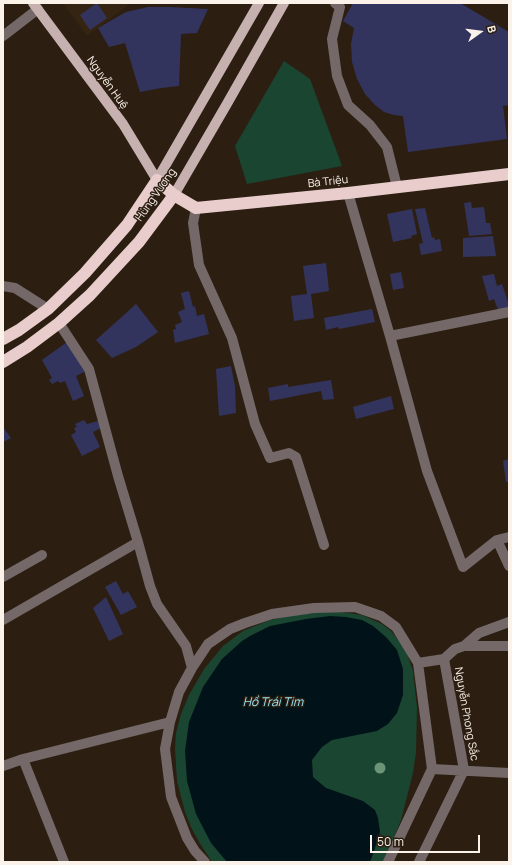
<!DOCTYPE html>
<meta charset="utf-8">
<style>
body{margin:0}
#map{position:relative;width:512px;height:865px;overflow:hidden;background:#2c1f12;font-family:Manrope,sans-serif}
canvas{display:block}
.frame{position:absolute;inset:0;border:4px solid #fbf2ea;pointer-events:none}
.north{position:absolute;left:460px;top:12px;width:40px;height:40px;-webkit-text-stroke:3px #2c1f12;paint-order:stroke;rotate:76deg;font-size:11px;font-weight:700;line-height:16px;text-align:center;color:#fbf2ea}
.north::after{content:'';display:block;margin:auto;width:14px;height:18px;background:#fbf2ea;clip-path:polygon(50% 0,100% 100%,50% 72%,0 100%)}
.scale{position:absolute;left:370px;top:835px;width:110px;height:18px;box-sizing:border-box;border:2px solid #fbf2ea;border-top:0;padding-left:5px;font-size:12px;line-height:14px;white-space:nowrap;color:#fbf2ea;-webkit-text-stroke:3px #2c1f12;paint-order:stroke}
</style>
<div id="map">
<canvas width="512" height="865"></canvas>
<div class="frame"></div>
<div class="north">B</div>
<div class="scale">50 m</div>
</div>
<script>
const ctx = document.querySelector('canvas').getContext('2d');
ctx.lineJoin = 'round';
function fillPath(path, color) {
  ctx.fillStyle = color;
  ctx.fill(path, 'evenodd');
}
function poly(rows) {
  const path = new Path2D();
  for (const r of rows) {
    path.moveTo(r[0], r[1]);
    for (let i = 2; i < r.length; i += 2) path.lineTo(r[i], r[i + 1]);
  }
  return path;
}
function trace(path, color, width, dash) {
  ctx.strokeStyle = color;
  ctx.lineWidth = width;
  ctx.lineCap = dash ? 'butt' : 'round';
  ctx.setLineDash(dash || []);
  ctx.stroke(path);
}
function write(font, color, halo, rows, align = 'center') {
  ctx.font = font + ' Manrope,sans-serif';
  ctx.lineWidth = 3;
  ctx.setLineDash([]);
  ctx.textBaseline = 'middle';
  ctx.strokeStyle = halo;
  ctx.fillStyle = color;
  for (const [text, x, y, turn = 0] of rows) {
    ctx.save();
    ctx.translate(x, y);
    ctx.rotate((+turn || 0) * Math.PI / 180);
    ctx.textAlign = isNaN(turn) ? turn : align;
    if (halo) ctx.strokeText(text, 0, 0);
    ctx.fillText(text, 0, 0);
    ctx.restore();
  }
}
fillPath(poly([
 [63,3,131,3,87,36]
]), '#362412');
fillPath(poly([
 [284,61,310,79,342,166,247,184,235,146],
 [333,611,362,615,382,624,391,631,405,648,413,671,417,708,416,752,413,773,401,820,384,862,212,862,199,842,191,827,185,812,177,781,175,749,176,733,181,714,189,695,204,669,214,657,223,646,243,631,270,620,287,616]
]), '#1a4531');
fillPath(poly([
 [330,616,346,617,362,620,373,626,386,637,397,650,403,669,403,695,397,713,388,724,377,731,332,740,322,747,312,760,313,777,326,788,363,801,375,810,378,818,380,832,375,848,370,862,227,862,211,843,196,814,187,781,185,751,189,722,203,687,222,659,242,641,250,636,270,626,306,619]
]), '#011318');
fillPath(poly([
 [97,3,107,18,90,30,80,15],
 [353,3,460,3,509,32,509,105,503,106,507,139,408,152,403,116,394,115,384,112,375,105,365,94,357,79,352,62,351,44,354,28,343,21],
 [148,7,169,7,208,9,197,33,181,34,179,86,161,88,140,92,125,43,109,47,98,28,126,12],
 [471,202,472,208,484,207,486,223,490,223,492,234,469,236,464,203],
 [425,208,432,238,434,237,435,240,440,239,442,251,421,255,419,244,423,243,415,209],
 [412,209,417,234,411,236,412,238,393,242,387,214],
 [493,236,496,256,463,257,463,238],
 [326,263,329,291,311,294,314,318,294,321,291,296,307,294,303,266],
 [401,272,404,288,393,290,390,274],
 [494,274,497,286,502,284,509,305,509,309,499,312,494,299,489,301,482,276],
 [189,291,193,307,195,306,197,316,204,314,209,334,175,343,173,330,176,329,175,325,182,322,178,312,185,309,181,293],
 [136,304,158,332,136,347,112,358,96,340],
 [372,309,375,322,339,329,338,327,326,330,324,318],
 [67,342,86,371,76,376,84,396,73,401,65,381,60,383,58,381,52,384,49,380,52,378,42,360],
 [231,366,235,386,236,413,219,416,216,369],
 [331,380,334,399,323,400,321,391,270,401,268,388,288,384,288,387],
 [391,396,394,409,356,419,353,407],
 [84,420,87,424,98,421,101,428,93,432,100,447,82,456,71,435,76,432,74,428,77,427,75,424],
 [3,427,11,438,3,442],
 [509,459,509,482,506,482,503,461],
 [116,581,123,594,128,591,137,607,121,615,105,587],
 [106,597,123,634,109,641,93,608]
]), '#33345e');
trace(poly([
 [335,3,340,7,332,39,337,76,348,105,370,125,387,147,397,187],
 [3,36,38,9],
 [348,193,390,336,427,471,463,567,497,540,509,537],
 [196,208,193,223,199,265,232,338,255,424,270,458,289,453,296,457,324,545],
 [3,286,15,288,48,309],
 [59,323,89,369,118,476,138,542,150,586,157,604,186,646,192,668],
 [390,336,509,312],
 [497,540,509,566],
 [3,577,42,555],
 [3,620,138,542],
 [464,646,479,633,509,622],
 [418,663,444,659],
 [23,759,64,862],
 [3,766,23,759,170,722],
 [432,769,509,773],
 [205,862,195,851,187,838,171,797,165,749,170,722,179,692,192,668,208,644,230,629,245,623,272,614,314,608,355,607,381,616,396,627,418,663,432,769,388,862],
 [419,862,464,770,444,659,455,649,464,646,509,646]
]), '#746968', 10);
trace(poly([
 [33,3,123,124,157,180,259,3],
 [174,195,228,102,284,3]
]), '#c7b1b0', 10);
trace(poly([
 [3,339,19,330,48,309,85,273,127,225,157,180,174,195,196,208,348,193,509,174],
 [3,362,27,347,59,323,90,295,139,242,174,195]
]), '#e8cdcc', 12);
ctx.fillStyle = '#6c9476';
for (const [x, y] of [
 [380,768]
]) {
  ctx.beginPath();
  ctx.arc(x, y, 5.5, 0, 2 * Math.PI);
  ctx.fill();
}
write('11px', '#fbf2ea', '#2c1f12', [
 ["Nguyễn Huệ",107,83,54],
 ["Bà Triệu",328,182,-6],
 ["Hùng Vương",156,195,-55],
 ["Nguyễn Phong Sắc",466,714,80]
]);
write('italic 12px', '#97e5f9', '#2c1f12', [
 ["Hồ Trái Tim",273,703]
]);
</script>
